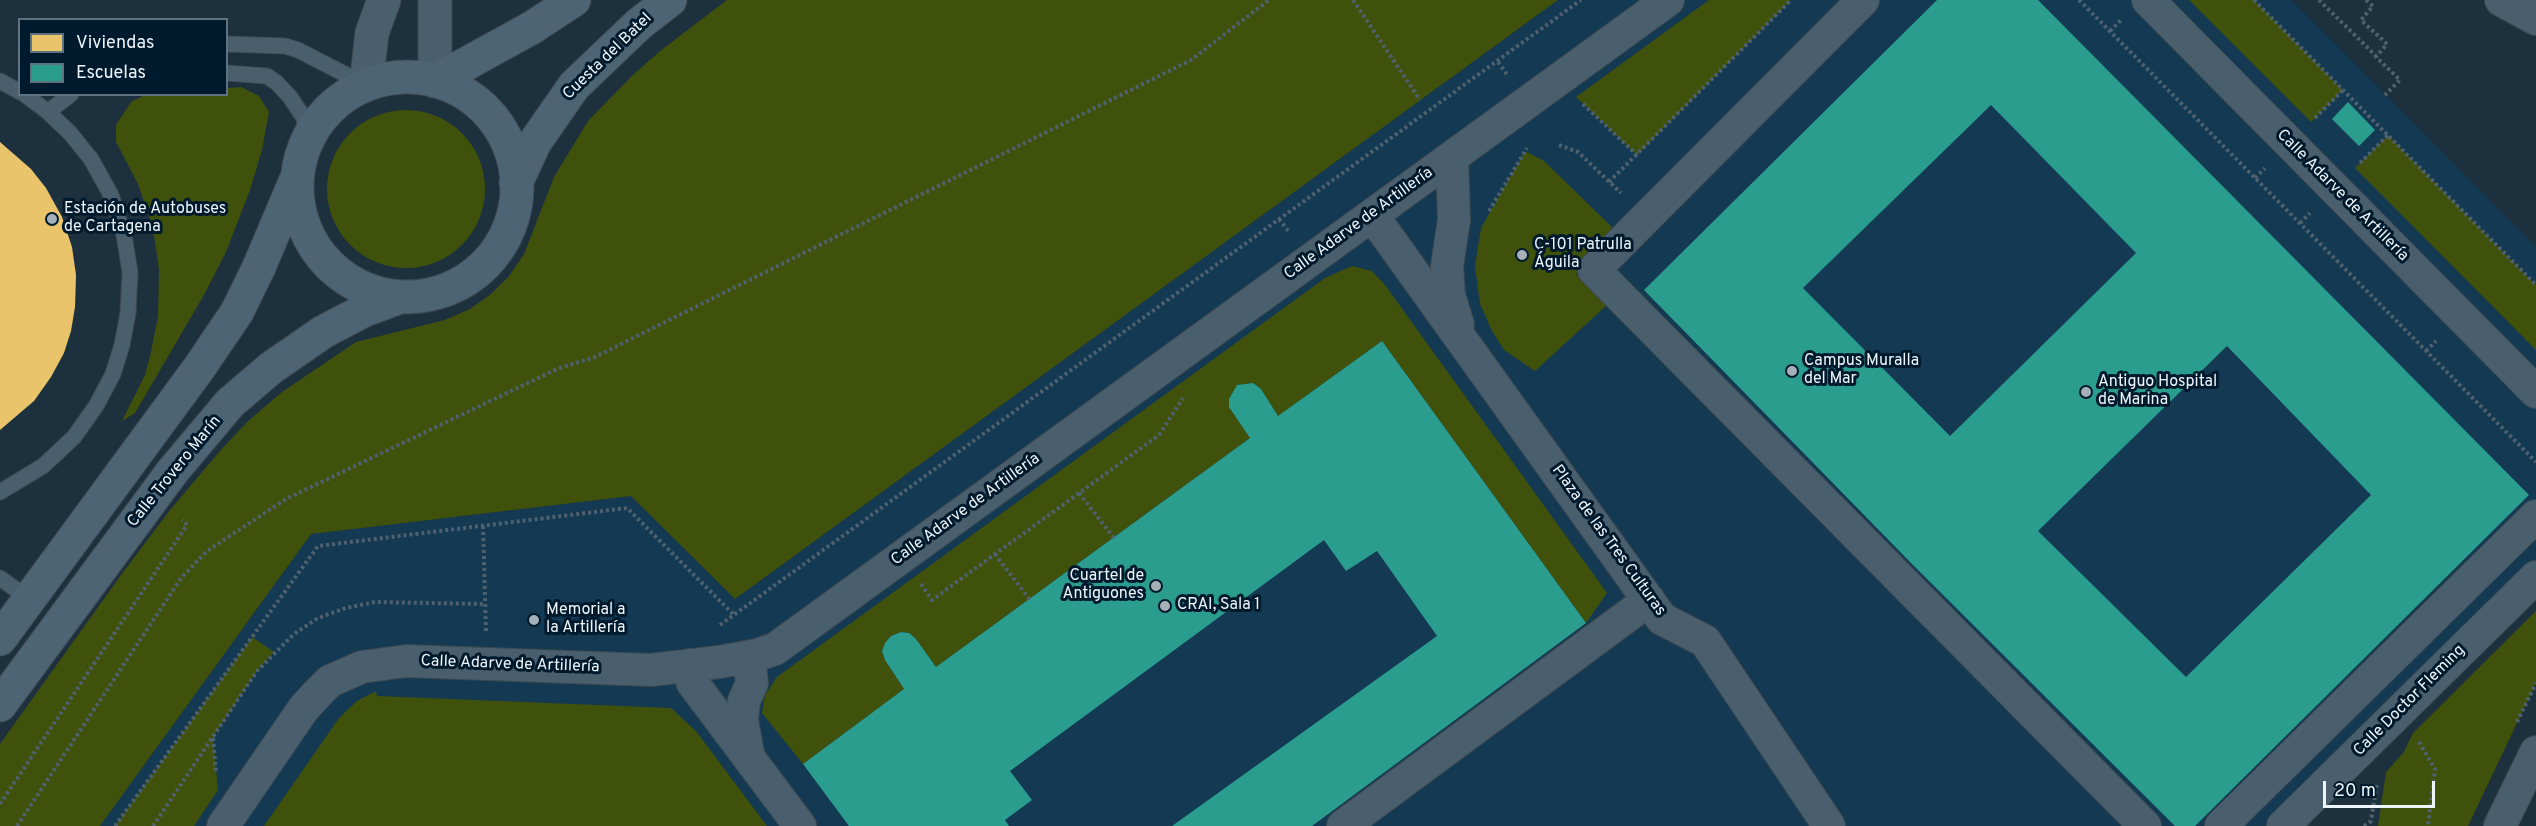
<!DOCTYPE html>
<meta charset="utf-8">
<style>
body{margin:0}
#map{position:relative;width:2536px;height:826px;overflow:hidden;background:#1d303e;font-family:Overpass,sans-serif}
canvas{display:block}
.legend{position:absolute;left:18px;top:18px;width:210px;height:78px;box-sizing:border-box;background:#001a2d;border:2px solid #5f727f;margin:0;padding:8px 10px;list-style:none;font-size:18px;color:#eef5fa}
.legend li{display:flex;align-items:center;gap:12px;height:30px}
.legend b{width:30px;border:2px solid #5f727f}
.scale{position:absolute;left:2323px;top:781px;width:112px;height:27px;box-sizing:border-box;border:3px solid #eef5fa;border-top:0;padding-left:8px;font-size:18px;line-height:21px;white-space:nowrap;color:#eef5fa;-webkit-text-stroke:4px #001a2d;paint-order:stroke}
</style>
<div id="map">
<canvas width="2536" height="826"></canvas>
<ul class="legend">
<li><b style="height:16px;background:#e9c46a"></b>Viviendas</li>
<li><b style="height:16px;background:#2a9d8f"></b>Escuelas</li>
</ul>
<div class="scale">20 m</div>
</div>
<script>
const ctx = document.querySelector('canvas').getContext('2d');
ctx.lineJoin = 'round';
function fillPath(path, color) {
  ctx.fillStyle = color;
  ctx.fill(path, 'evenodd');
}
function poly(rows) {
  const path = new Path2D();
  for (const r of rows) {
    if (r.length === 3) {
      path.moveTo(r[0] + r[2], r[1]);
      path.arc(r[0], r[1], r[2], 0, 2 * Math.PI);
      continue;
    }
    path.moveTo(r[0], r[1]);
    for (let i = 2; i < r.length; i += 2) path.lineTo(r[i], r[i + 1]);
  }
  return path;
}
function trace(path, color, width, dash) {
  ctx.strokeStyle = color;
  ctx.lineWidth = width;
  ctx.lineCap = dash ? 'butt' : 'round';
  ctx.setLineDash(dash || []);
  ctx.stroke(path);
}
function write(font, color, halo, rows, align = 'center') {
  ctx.font = font + ' Overpass,sans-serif';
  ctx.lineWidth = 6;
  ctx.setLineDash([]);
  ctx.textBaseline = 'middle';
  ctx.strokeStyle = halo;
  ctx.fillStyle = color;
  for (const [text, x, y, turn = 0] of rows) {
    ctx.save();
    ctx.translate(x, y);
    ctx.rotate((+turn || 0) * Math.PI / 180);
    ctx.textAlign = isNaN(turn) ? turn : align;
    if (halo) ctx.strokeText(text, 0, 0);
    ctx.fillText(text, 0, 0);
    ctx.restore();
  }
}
fillPath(poly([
 [1558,0,2292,0,2536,247,2536,577,2283,826,100,826,311,534,631,496,735,599]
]), '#133953');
fillPath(poly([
 [727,0,1558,0,735,599,631,496,311,534,100,826,0,826,0,744,121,575,170,510,220,451,247,422,282,392,356,342,445,320,470,309,491,294,509,276,524,254,554,177,588,121,633,75,660,51],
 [1709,0,1791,0,1637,155,1576,97],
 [2189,0,2254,0,2343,90,2311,122],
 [241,87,259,96,269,112,262,150,250,190,226,252,204,295,135,413,122,421,145,375,151,352,158,316,159,270,153,228,138,184,116,142,116,125,131,102,145,95,226,94,227,88],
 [406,189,79],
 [2388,135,2536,285,2536,350,2355,168],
 [1525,151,1544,161,1617,232,1576,274,1607,305,1535,371,1504,350,1492,331,1480,304,1475,266,1481,228],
 [1352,266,1372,271,1385,285,1607,593,1586,623,1382,341,1278,416,1261,389,1253,383,1237,385,1229,399,1229,407,1250,438,936,667,916,639,909,633,901,632,891,636,885,643,882,651,885,660,904,689,803,764,762,713,765,695,777,677,1325,278],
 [2536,611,2536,683,2468,826,2378,826,2386,772,2404,752,2413,733],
 [252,637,274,652,257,671,213,737,218,790,194,826,115,826],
 [376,691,377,696,671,708,696,731,767,826,264,826,339,718,357,701]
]), '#40510c');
fillPath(poly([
 [0,142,31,169,46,188,62,217,72,247,76,275,75,307,71,331,64,353,51,377,34,401,0,430]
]), '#e9c46a');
fillPath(poly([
 [1937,0,2038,0,2529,495,2195,826,2175,826,1912,564,1644,290],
 [1991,105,2136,253,1950,436,1803,288],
 [2227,346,2371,495,2186,677,2038,531],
 [2348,102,2375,130,2359,146,2332,119],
 [1382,341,1586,623,1312,826,1172,826,1437,636,1377,551,1346,571,1324,540,1010,771,1032,800,1005,820,1009,826,849,826,803,764,904,689,885,660,882,651,885,643,891,636,901,632,909,633,916,639,936,667,1250,438,1229,407,1229,399,1237,385,1253,383,1261,389,1278,416]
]), '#2a9d8f');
const lane = poly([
 [226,44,285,46,298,50,366,85],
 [226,73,267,76,277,83,290,97,304,118,306,143],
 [0,81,20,92],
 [48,112,71,94],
 [0,492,43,466,74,437,96,406,113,374,122,345,128,313,130,272,124,235,111,195,91,159,70,133,48,112,24,94],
 [0,578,29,599]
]);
const street = poly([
 [1863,0,1594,270,2145,826],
 [2148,0,2536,392],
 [2501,0,2536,19],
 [1452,157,1454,220,1447,266,1449,295,1458,325],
 [1372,215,1662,619,1705,641,1829,826],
 [690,665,692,682,800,826],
 [748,753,742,720,744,701,752,683,749,657],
 [223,826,304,708,317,694,330,681,362,667,406,661,651,670,719,662,757,655,775,649,1668,0],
 [1343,826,1649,600],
 [2221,826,2536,516],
 [2283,826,2536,577],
 [2500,826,2536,752]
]);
const secondary = poly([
 [435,81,435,0],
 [366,85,372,33,384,0]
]);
const primary = poly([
 [407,187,110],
 [435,81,533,27,574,0],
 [516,183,535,142,574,86,639,24,670,0],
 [0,639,199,368,237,312,259,267,295,182],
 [0,705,172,472,230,403,271,368,323,332,365,310,400,297]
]);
trace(lane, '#3d4951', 17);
trace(street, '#3d4951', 34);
trace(secondary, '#3d4951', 35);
trace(primary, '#3d4951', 35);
trace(poly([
 [1353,0,1420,100],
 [2079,0,2536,462],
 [2254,0,2536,285],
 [2319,0,2376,56],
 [2366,0,2373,6,2361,20,2387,44,2376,57,2400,80,2385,95],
 [2110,31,2121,20],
 [1498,62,1508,76],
 [1583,104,1637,155],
 [2315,118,2343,90],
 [1559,145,1578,152,1621,193],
 [2360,163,2388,135],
 [2255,178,2265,168],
 [1609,182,1791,0],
 [1489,211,1527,148],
 [1279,219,1290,233],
 [2300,223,2310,213],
 [2426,351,2436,341],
 [1079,493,1114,538],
 [483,526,486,631],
 [995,554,1030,600],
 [921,584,932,600,1159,435,1183,398],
 [720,625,1581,0],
 [2517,722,2536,683],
 [213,738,216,773],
 [2419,742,2435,769,2428,826],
 [0,804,187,525,182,520],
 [17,826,181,578,207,551,286,499,557,369,595,357,1191,60,1269,0],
 [115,826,318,546,627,508,734,615],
 [153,826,257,671,294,634,318,618,346,608,375,602,485,604],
 [2364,826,2371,821,2377,783]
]), '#4f616e', 4, [3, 3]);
trace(lane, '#495f6e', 15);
trace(street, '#495f6e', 32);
trace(secondary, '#495f6e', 33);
trace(primary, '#4c6474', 33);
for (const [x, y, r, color] of [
 [52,219,6,"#a5b0b8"],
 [1522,255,6,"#a5b0b8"],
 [1792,371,6,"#a5b0b8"],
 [2086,392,6,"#a5b0b8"],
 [1156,586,6,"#a5b0b8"],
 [1165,606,6,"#a5b0b8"],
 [534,620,6,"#a5b0b8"]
]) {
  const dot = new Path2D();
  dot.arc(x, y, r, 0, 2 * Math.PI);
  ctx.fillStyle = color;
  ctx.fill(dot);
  trace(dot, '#001a2d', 2);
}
write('16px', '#eef5fa', '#001a2d', [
 ["Cuesta del Batel",608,57,-44],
 ["Calle Adarve de Artillería",2342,196,45],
 ["Calle Adarve de Artillería",1359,224,-36],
 ["Calle Trovero Marín",175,472,-51],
 ["Calle Adarve de Artillería",966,510,-36],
 ["Plaza de las Tres Culturas",1608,541,54],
 ["Calle Adarve de Artillería",510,665,2],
 ["Calle Doctor Fleming",2410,701,-45]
]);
write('16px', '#eef5fa', '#001a2d', [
 ["Estación de Autobuses",64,210],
 ["de Cartagena",64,228],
 ["C-101 Patrulla",1534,246],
 ["Águila",1534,264],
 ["Campus Muralla",1804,362],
 ["del Mar",1804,380],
 ["Antiguo Hospital",2098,383],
 ["de Marina",2098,401],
 ["Cuartel de",1144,577,"right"],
 ["Antiguones",1144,595,"right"],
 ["CRAI, Sala 1",1177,606],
 ["Memorial a",546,611],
 ["la Artillería",546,629]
], 'left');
</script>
